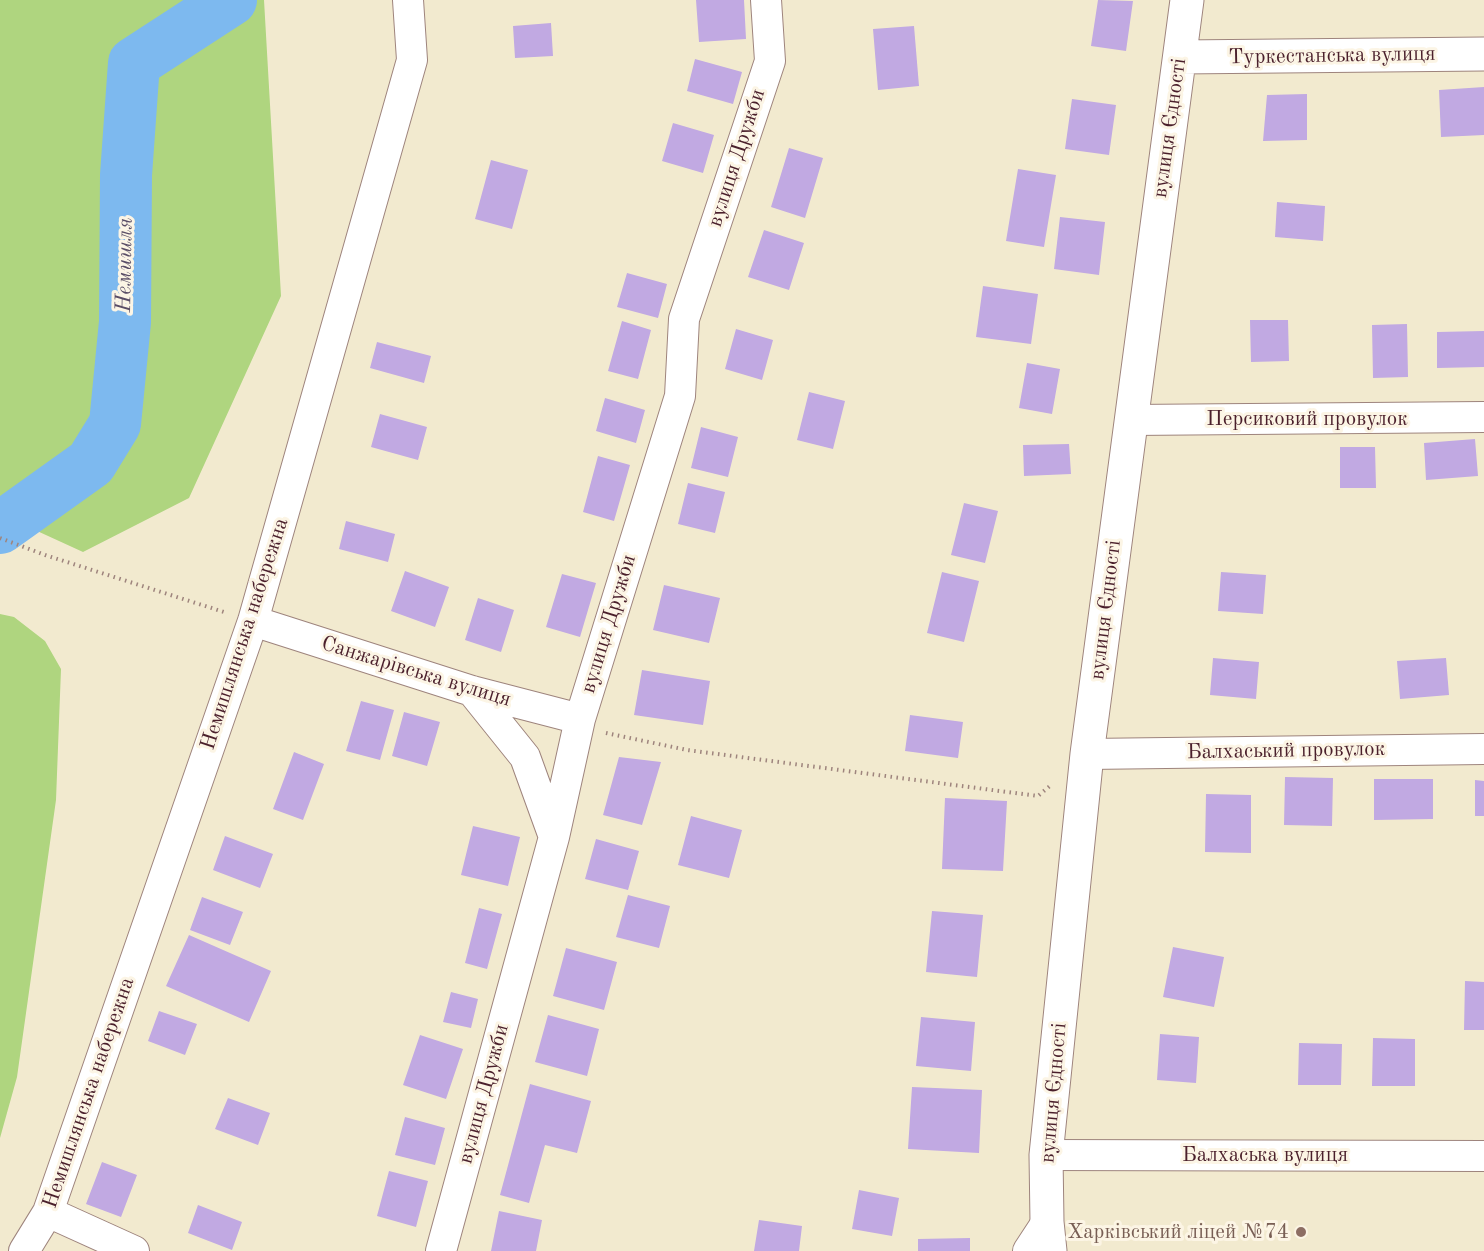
<!DOCTYPE html>
<meta charset="utf-8">
<style>
body{margin:0}
canvas{display:block;background:#f2eacf}
</style>
<canvas width="1484" height="1251"></canvas>
<script>
const ctx = document.querySelector('canvas').getContext('2d');
ctx.lineJoin = 'round';
function fillPath(path, color) {
  ctx.fillStyle = color;
  ctx.fill(path, 'evenodd');
}
function poly(rows) {
  const path = new Path2D();
  for (const r of rows) {
    path.moveTo(r[0], r[1]);
    for (let i = 2; i < r.length; i += 2) path.lineTo(r[i], r[i + 1]);
  }
  return path;
}
function trace(path, color, width, dash) {
  ctx.strokeStyle = color;
  ctx.lineWidth = width;
  ctx.lineCap = dash ? 'butt' : 'round';
  ctx.setLineDash(dash || []);
  ctx.stroke(path);
}
function write(font, color, halo, rows, align = 'center') {
  ctx.font = font + ' "Old Standard TT",serif';
  ctx.lineWidth = 6;
  ctx.setLineDash([]);
  ctx.textBaseline = 'middle';
  ctx.strokeStyle = halo;
  ctx.fillStyle = color;
  for (const [text, x, y, turn = 0] of rows) {
    ctx.save();
    ctx.translate(x, y);
    ctx.rotate((+turn || 0) * Math.PI / 180);
    ctx.textAlign = isNaN(turn) ? turn : align;
    if (halo) ctx.strokeText(text, 0, 0);
    ctx.fillText(text, 0, 0);
    ctx.restore();
  }
}
fillPath(poly([
 [0,0,264,0,281,296,189,498,83,552,0,514],
 [0,614,14,617,45,641,61,669,56,800,17,1077,0,1138]
]), '#afd57f');
trace(poly([
 [0,528,91,463,115,424,125,322,126,175,134,63,231,0]
]), '#7db9ef', 52);
fillPath(poly([
 [696,0,744,0,746,39,699,42],
 [1098,0,1133,1,1126,51,1091,46],
 [551,23,553,56,515,58,513,26],
 [914,26,919,86,878,90,873,29],
 [695,59,742,72,733,104,687,91],
 [1484,87,1484,135,1441,137,1439,90],
 [1307,94,1307,140,1263,141,1267,95],
 [1072,99,1116,105,1109,155,1065,149],
 [673,123,714,135,703,173,662,161],
 [789,148,823,158,805,218,771,207],
 [491,160,528,170,512,229,475,219],
 [1018,169,1056,175,1044,247,1006,241],
 [1277,202,1325,206,1323,241,1275,237],
 [1060,217,1105,222,1099,275,1054,269],
 [764,230,804,243,789,290,748,277],
 [627,273,667,284,658,318,617,307],
 [983,286,1038,294,1031,344,976,337],
 [1250,320,1288,320,1289,361,1251,362],
 [622,321,651,330,638,379,608,371],
 [1407,324,1408,377,1373,378,1372,325],
 [736,329,773,340,762,380,725,369],
 [1484,331,1484,367,1437,368,1437,332],
 [377,342,431,356,424,383,370,368],
 [1027,363,1060,369,1052,414,1019,408],
 [809,392,845,401,833,449,797,440],
 [605,398,645,410,636,443,596,431],
 [380,414,427,427,418,460,371,447],
 [701,427,738,437,728,477,691,468],
 [1475,439,1478,476,1426,480,1424,443],
 [1069,444,1071,474,1024,476,1023,445],
 [1340,447,1375,447,1376,488,1340,488],
 [598,456,630,465,614,521,583,512],
 [688,483,725,492,715,533,678,524],
 [964,503,998,511,985,563,951,555],
 [346,521,395,534,388,562,339,549],
 [405,571,449,587,435,627,391,611],
 [942,572,979,581,964,642,927,633],
 [1221,572,1266,575,1263,614,1218,611],
 [562,574,596,583,580,637,546,627],
 [664,585,720,598,709,643,653,630],
 [478,598,514,610,501,652,465,640],
 [1213,658,1259,662,1256,699,1210,695],
 [1446,658,1449,695,1400,699,1397,661],
 [642,670,710,681,703,725,634,715],
 [361,701,394,710,380,760,346,751],
 [404,712,440,722,427,766,392,756],
 [910,715,963,722,958,758,905,751],
 [294,752,324,764,303,820,273,809],
 [619,757,661,762,642,825,603,815],
 [1285,777,1333,778,1332,826,1284,825],
 [1374,779,1433,779,1433,819,1374,820],
 [1475,780,1484,781,1484,816,1475,816],
 [1206,794,1251,795,1251,853,1205,852],
 [945,798,1007,801,1003,871,942,869],
 [691,816,742,830,729,878,678,865],
 [473,826,520,837,508,886,461,875],
 [225,836,273,854,260,888,213,870],
 [596,839,639,851,628,890,585,879],
 [628,895,670,906,659,948,616,937],
 [202,897,243,912,230,945,190,930],
 [479,908,502,914,487,969,465,963],
 [932,911,983,915,977,977,926,972],
 [189,935,271,971,249,1022,166,986],
 [1173,947,1224,957,1214,1007,1163,997],
 [566,948,617,962,604,1010,553,996],
 [1465,981,1484,982,1484,1030,1464,1030],
 [451,992,478,999,471,1028,443,1022],
 [159,1011,197,1024,185,1055,148,1041],
 [548,1015,599,1029,587,1076,535,1062],
 [921,1017,975,1022,971,1071,916,1066],
 [1160,1034,1199,1037,1196,1083,1157,1080],
 [420,1035,463,1049,446,1099,403,1085],
 [1373,1038,1415,1039,1415,1086,1372,1086],
 [1299,1043,1342,1044,1341,1085,1298,1085],
 [530,1084,591,1101,577,1153,545,1145,529,1203,500,1195],
 [912,1087,982,1090,979,1153,908,1149],
 [228,1098,270,1113,258,1145,215,1129],
 [405,1117,445,1128,435,1165,395,1155],
 [102,1162,137,1175,121,1217,86,1204],
 [389,1171,428,1181,416,1227,377,1216],
 [859,1190,899,1198,892,1236,852,1229],
 [198,1205,242,1222,232,1250,188,1233],
 [499,1211,542,1220,536,1251,491,1251],
 [759,1220,802,1226,799,1251,754,1251],
 [970,1238,970,1251,918,1251,918,1239]
]), '#c1a9e2');
const street = poly([
 [1131,420,1484,417],
 [253,621,472,691,580,719],
 [472,691,525,757,554,837],
 [1087,754,1484,749],
 [1046,1155,1484,1156],
 [48,1212,134,1251],
 [24,1251,48,1212,253,621,412,60,408,0],
 [441,1251,554,837,580,719,680,396,684,319,770,61,766,0],
 [1028,1251,1047,1222]
]);
const secondary = poly([
 [1180,57,1484,54],
 [1050,1251,1047,1222,1046,1155,1087,754,1187,0]
]);
trace(street, '#9e847d', 32);
trace(secondary, '#9e847d', 35);
trace(poly([
 [0,538,45,555,224,612],
 [606,733,687,750,1038,796,1051,785]
]), '#9e847d', 4, [1.5, 4.5]);
trace(street, '#fff', 30);
trace(secondary, '#fff', 33);
for (const [x, y, r, color] of [
 [1301,1232,6,"#8d6e63"]
]) {
  const dot = new Path2D();
  dot.arc(x, y, r, 0, 2 * Math.PI);
  ctx.fillStyle = color;
  ctx.fill(dot);
  trace(dot, '#fcf5e5', 2);
}
write('21px', '#4a1f2b', '#fcf5e5', [
 ["Туркестанська вулиця",1332,56,-1],
 ["вулиця Єдності",1170,128,-82],
 ["вулиця Дружби",737,158,-72],
 ["Персиковий провулок",1307,419],
 ["вулиця Єдності",1106,610,-83],
 ["вулиця Дружби",609,624,-73],
 ["Немишлянська набережна",245,634,-72],
 ["Санжарівська вулиця",416,672,17],
 ["Балхаський провулок",1286,751,-1],
 ["Немишлянська набережна",89,1093,-71],
 ["вулиця Єдності",1054,1093,-85],
 ["вулиця Дружби",484,1094,-75],
 ["Балхаська вулиця",1265,1155]
]);
write('21px', '#785e54', '#fcf5e5', [
 ["Харківський ліцей №74",1289,1232]
], 'right');
write('italic 22px', '#594d66', '#fcf5e5', [
 ["Немишля",125,265,-89]
]);
</script>
